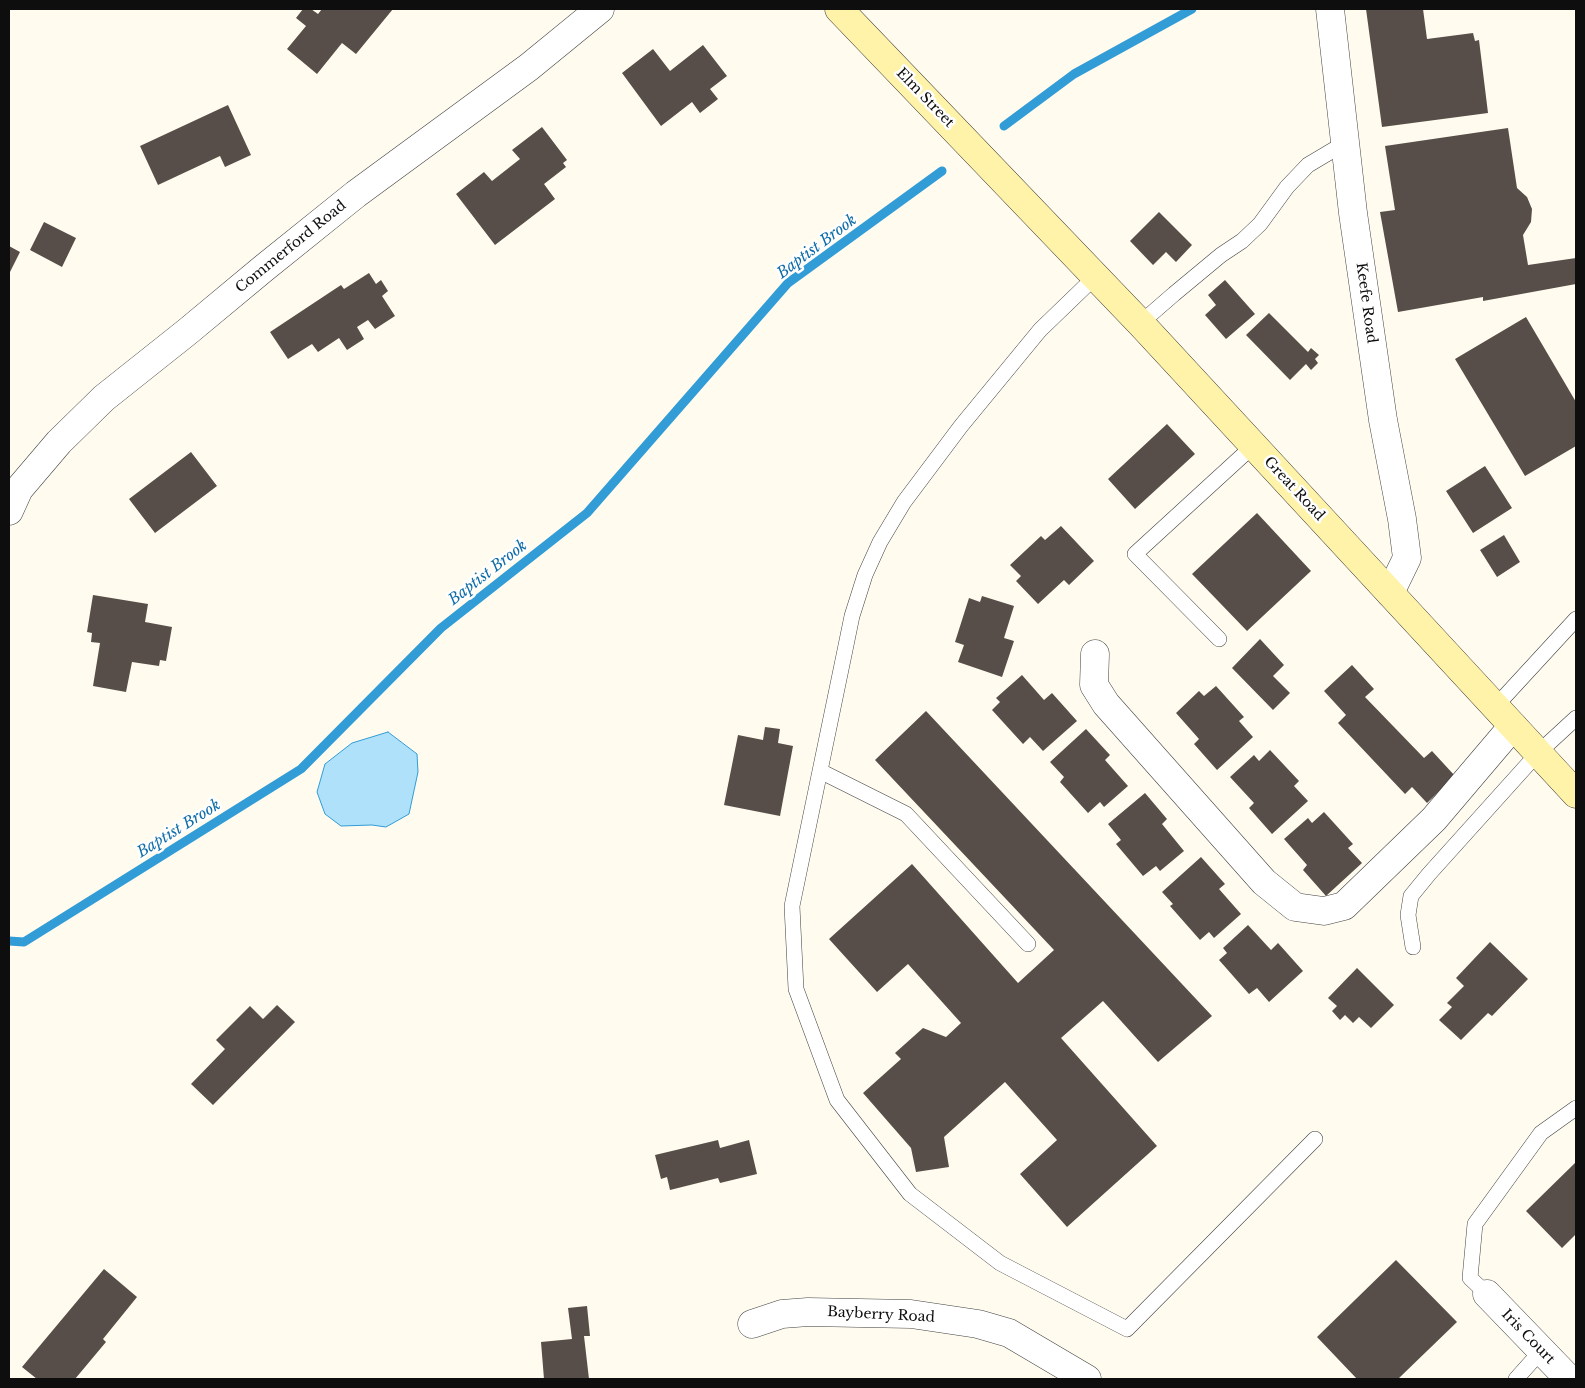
<!DOCTYPE html>
<style>
body{margin:0}
#map{position:relative;width:1585px;height:1388px;overflow:hidden;background:#fffbee;font-family:"Libre Baskerville",serif}
canvas{display:block}
.frame{position:absolute;inset:0;border:10px solid #0e0e0e;pointer-events:none}
</style>
<div id="map">
<canvas width="1585" height="1388"></canvas>
<div class="frame"></div>
</div>
<script>
const ctx = document.querySelector('canvas').getContext('2d');
ctx.lineJoin = 'round';
function fillPath(path, color) {
  ctx.fillStyle = color;
  ctx.fill(path, 'evenodd');
}
function poly(rows) {
  const path = new Path2D();
  for (const r of rows) {
    path.moveTo(r[0], r[1]);
    for (let i = 2; i < r.length; i += 2) path.lineTo(r[i], r[i + 1]);
  }
  return path;
}
function trace(path, color, width, dash) {
  ctx.strokeStyle = color;
  ctx.lineWidth = width;
  ctx.lineCap = dash ? 'butt' : 'round';
  ctx.setLineDash(dash || []);
  ctx.stroke(path);
}
function write(font, color, halo, rows, align = 'center') {
  ctx.font = font + ' "Libre Baskerville",serif';
  ctx.lineWidth = 5;
  ctx.setLineDash([]);
  ctx.textBaseline = 'middle';
  ctx.strokeStyle = halo;
  ctx.fillStyle = color;
  for (const [text, x, y, turn = 0] of rows) {
    ctx.save();
    ctx.translate(x, y);
    ctx.rotate((+turn || 0) * Math.PI / 180);
    ctx.textAlign = isNaN(turn) ? turn : align;
    if (halo) ctx.strokeText(text, 0, 0);
    ctx.fillText(text, 0, 0);
    ctx.restore();
  }
}
const water = poly([
 [388,732,417,754,418,772,409,814,386,827,372,825,341,826,325,814,317,792,325,764,352,743,388,732]
]);
fillPath(water, '#afe2fa');
trace(water, '#319cd6', 1);
trace(poly([
 [1004,126,1074,74,1192,9],
 [9,941,24,942,301,769,441,628,587,513,788,283,942,171]
]), '#319cd6', 9);
fillPath(poly([
 [303,9,311,9,318,14,322,9,393,9,356,54,342,43,317,74,287,49,306,26,296,18],
 [1366,9,1423,9,1427,39,1473,33,1475,41,1479,40,1488,113,1382,127],
 [703,45,727,76,710,89,718,99,700,113,692,102,661,126,622,73,653,49,670,71],
 [228,105,251,155,225,167,220,156,158,185,140,146],
 [542,127,567,160,563,163,566,167,544,184,555,199,495,245,456,194,484,172,492,181,520,159,512,150],
 [1508,128,1517,188,1527,197,1532,209,1531,222,1523,235,1528,265,1576,258,1576,284,1483,301,1483,297,1398,312,1380,212,1395,210,1385,146],
 [1159,212,1192,245,1176,262,1166,252,1153,265,1130,241],
 [44,222,76,238,62,267,30,250],
 [9,246,20,252,9,274],
 [369,273,376,284,381,280,388,291,382,296,395,316,375,329,368,320,357,327,364,339,347,350,339,338,318,352,312,344,288,359,270,332,341,285,344,289],
 [1225,280,1255,314,1226,339,1205,315,1216,305,1208,295],
 [1269,313,1308,352,1311,348,1319,355,1315,359,1318,363,1311,370,1306,364,1290,380,1246,335],
 [1526,317,1576,402,1576,446,1525,476,1455,359],
 [1167,424,1195,454,1135,509,1108,479],
 [191,452,217,486,155,533,129,499],
 [1485,466,1512,508,1473,533,1446,491],
 [1257,513,1311,571,1247,631,1192,574],
 [1061,526,1094,561,1069,585,1064,580,1038,604,1016,581,1021,576,1010,565,1041,536,1045,540],
 [1504,535,1520,562,1497,577,1480,550],
 [93,595,148,604,145,622,172,627,166,661,160,660,159,666,132,662,126,692,93,686,100,643,91,642,92,633,87,632],
 [982,596,1014,606,1004,638,1014,641,1002,677,958,662,964,645,955,642,969,598,980,602],
 [1260,639,1284,665,1273,676,1290,693,1273,710,1232,668],
 [1352,665,1374,689,1365,697,1424,758,1432,751,1455,776,1427,803,1412,787,1405,794,1338,723,1346,715,1324,691],
 [1022,675,1044,700,1052,693,1077,721,1043,751,1030,737,1023,744,992,710,1000,702,996,698],
 [1216,686,1244,717,1239,721,1253,737,1217,770,1194,744,1199,739,1176,713,1199,691,1204,696],
 [926,711,1212,1016,1158,1062,1103,1001,1061,1038,1157,1146,1067,1227,1020,1174,1057,1140,1005,1082,944,1137,949,1167,916,1172,911,1148,863,1093,901,1059,895,1053,923,1028,946,1037,961,1023,908,964,877,992,829,939,912,864,1018,983,1054,950,875,760],
 [765,727,780,729,778,743,793,746,780,816,724,805,738,735,763,740],
 [1086,729,1110,755,1105,760,1128,786,1104,807,1100,802,1088,813,1060,782,1064,777,1050,762],
 [1270,750,1299,781,1294,786,1308,801,1272,834,1249,808,1254,803,1230,777,1254,755,1259,761],
 [1145,793,1167,819,1162,824,1184,851,1160,871,1156,866,1143,876,1116,844,1121,840,1108,824],
 [1324,812,1353,844,1348,848,1362,863,1326,896,1303,870,1307,865,1284,839,1308,818,1312,823],
 [1201,857,1225,884,1219,889,1241,914,1214,938,1209,932,1200,940,1170,906,1173,904,1162,892],
 [1248,925,1271,950,1278,943,1303,971,1269,1002,1257,988,1249,994,1219,960,1227,953,1223,948],
 [1490,942,1528,979,1492,1016,1488,1013,1461,1040,1439,1020,1452,1007,1447,1003,1464,986,1456,978],
 [1357,968,1394,1005,1371,1028,1359,1017,1353,1023,1345,1015,1340,1020,1332,1011,1337,1006,1328,998],
 [277,1005,295,1022,213,1105,191,1084,225,1049,216,1040,250,1006,263,1019],
 [718,1140,720,1148,749,1140,757,1174,720,1183,718,1178,670,1190,667,1177,661,1179,655,1155],
 [1576,1162,1576,1234,1562,1248,1526,1211],
 [1396,1260,1457,1322,1398,1379,1357,1379,1317,1337],
 [104,1269,137,1297,103,1339,106,1342,75,1379,37,1379,22,1367],
 [587,1306,590,1336,584,1336,589,1379,544,1379,541,1342,572,1339,568,1308]
]), '#574e49');
const service = poly([
 [1096,276,1040,330,961,426,904,502,880,542,865,575,852,616,844,655,792,906,796,989,837,1100,910,1194,1000,1263,1127,1329,1315,1139],
 [1142,325,1151,314,1174,294,1221,255,1242,241,1260,224,1287,187,1308,165,1345,143],
 [1219,639,1135,554,1253,446],
 [1495,707,1576,619],
 [820,771,906,814,1028,944],
 [1413,947,1408,915,1411,896,1429,874,1538,753,1576,718],
 [1487,1294,1470,1278,1475,1224,1541,1133,1576,1108],
 [1516,1379,1541,1351]
]);
const minor = poly([
 [1330,9,1353,213,1383,420,1402,519,1407,558,1390,593],
 [9,511,19,489,59,442,104,398,187,332,264,268,356,194,529,67,600,9],
 [1095,654,1094,685,1106,704,1264,882,1295,907,1324,911,1344,906,1434,819,1513,726],
 [1487,1294,1569,1379],
 [752,1324,782,1314,808,1312,911,1314,978,1324,1009,1333,1087,1379]
]);
const secondary = poly([
 [839,9,1142,325,1576,794]
]);
trace(service, '#414141', 16);
trace(minor, '#414141', 29);
trace(secondary, '#303030', 29);
trace(service, '#fff', 15);
trace(minor, '#fff', 28);
trace(secondary, '#fff2a9', 28);
write('14px', '#0e0e0e', '#fff', [
 ["Elm Street",925,98,46],
 ["Commerford Road",291,247,-39],
 ["Keefe Road",1366,303,82],
 ["Great Road",1294,489,47],
 ["Bayberry Road",881,1315,3],
 ["Iris Court",1528,1337,46]
]);
write('italic 15px', '#0e6ca8', '#fff', [
 ["Baptist Brook",817,247,-37],
 ["Baptist Brook",488,573,-38],
 ["Baptist Brook",179,829,-32]
]);
</script>
